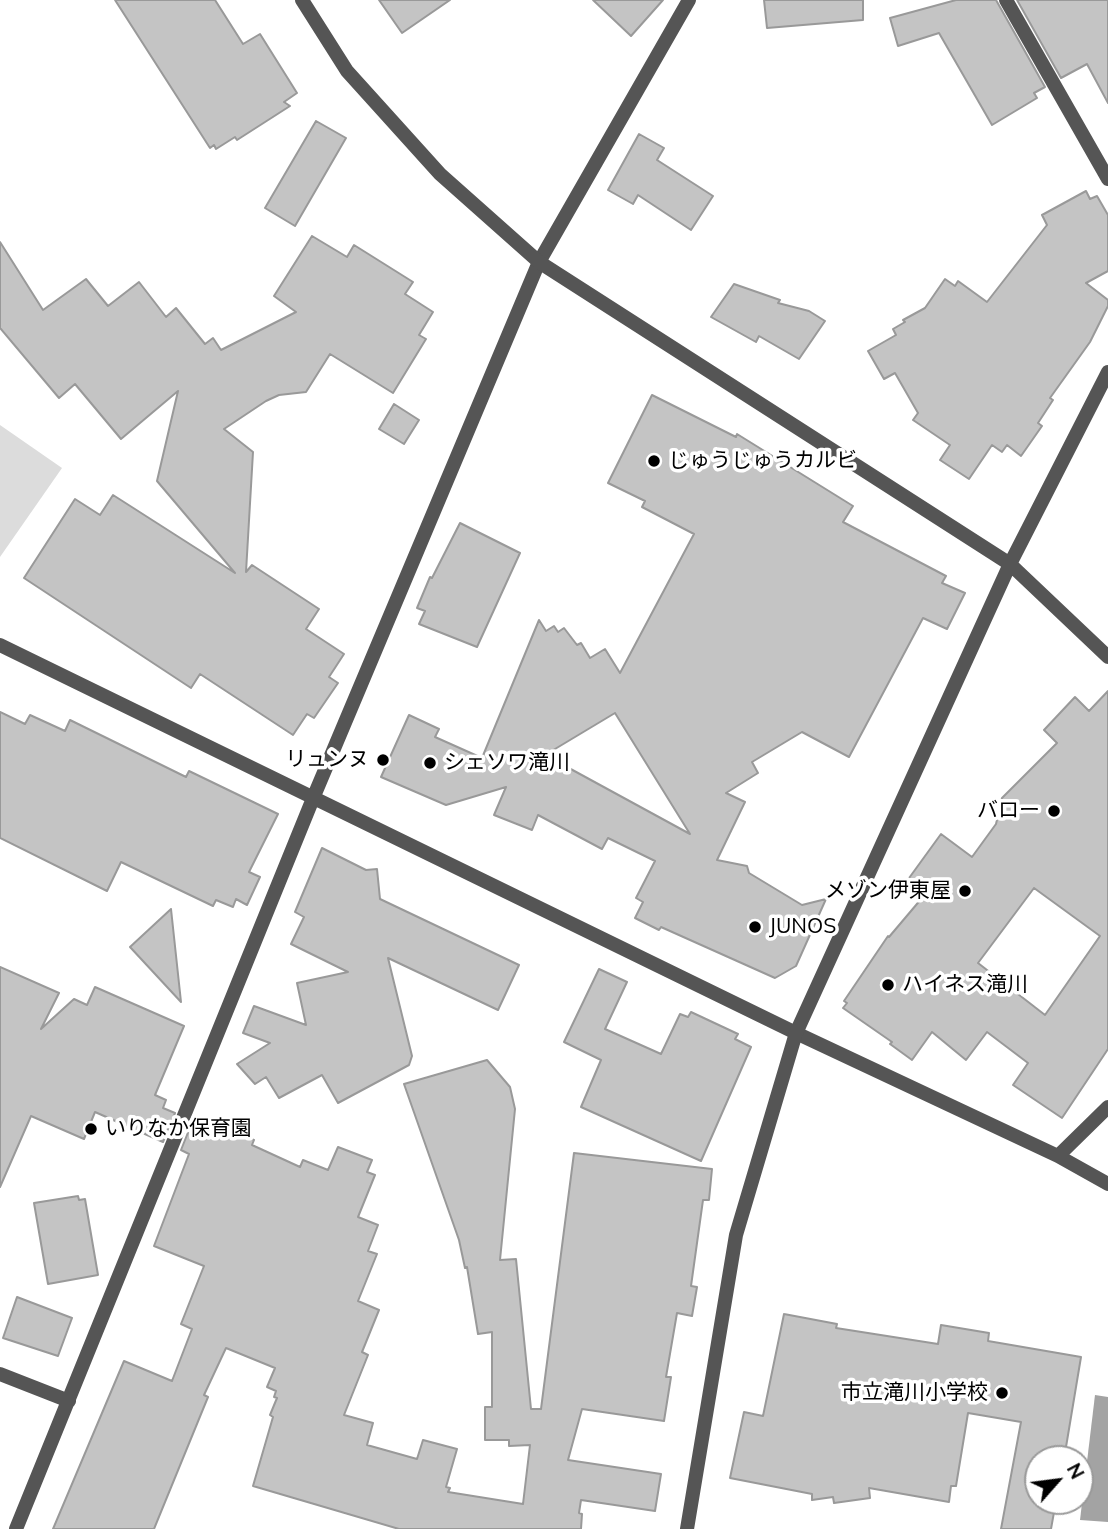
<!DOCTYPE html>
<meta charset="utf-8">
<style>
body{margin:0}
#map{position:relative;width:1108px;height:1529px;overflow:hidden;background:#fff;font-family:Mulish,sans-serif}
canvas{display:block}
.north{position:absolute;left:1024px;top:1445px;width:70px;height:70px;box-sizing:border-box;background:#fff;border:2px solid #999;border-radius:50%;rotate:62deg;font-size:19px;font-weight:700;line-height:28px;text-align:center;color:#000}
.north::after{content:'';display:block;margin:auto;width:24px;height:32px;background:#000;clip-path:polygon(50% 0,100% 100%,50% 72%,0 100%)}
</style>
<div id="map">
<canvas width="1108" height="1529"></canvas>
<div class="north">N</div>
</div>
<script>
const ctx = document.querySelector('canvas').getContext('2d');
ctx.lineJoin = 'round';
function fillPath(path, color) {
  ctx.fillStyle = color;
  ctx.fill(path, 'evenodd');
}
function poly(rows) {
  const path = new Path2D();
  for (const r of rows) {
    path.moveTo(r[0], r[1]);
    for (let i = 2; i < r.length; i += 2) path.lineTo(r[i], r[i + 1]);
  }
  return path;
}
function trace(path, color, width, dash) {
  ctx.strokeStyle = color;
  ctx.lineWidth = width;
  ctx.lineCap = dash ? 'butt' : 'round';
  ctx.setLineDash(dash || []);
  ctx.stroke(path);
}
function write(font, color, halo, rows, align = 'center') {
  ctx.font = font + ' Mulish,"Noto Sans JP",sans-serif';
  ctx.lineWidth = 7;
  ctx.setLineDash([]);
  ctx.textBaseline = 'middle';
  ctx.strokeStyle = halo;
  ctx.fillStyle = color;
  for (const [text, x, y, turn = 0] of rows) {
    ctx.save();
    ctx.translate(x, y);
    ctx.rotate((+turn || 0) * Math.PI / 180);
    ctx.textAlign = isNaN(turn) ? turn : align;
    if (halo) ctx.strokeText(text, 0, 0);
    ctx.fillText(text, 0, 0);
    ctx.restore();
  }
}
fillPath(poly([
 [0,425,62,468,0,557]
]), '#dcdcdc');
fillPath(poly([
 [1095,1395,1108,1397,1108,1522,1080,1520]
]), '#a3a3a3');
const building = poly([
 [115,0,215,0,243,44,260,34,297,93,284,102,290,106,237,140,235,137,216,149,214,145,210,148,115,0],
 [379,0,450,0,402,33,379,0],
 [593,0,663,0,631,36,593,0],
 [764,0,863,0,863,20,767,28,764,0],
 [956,0,996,0,1045,87,1034,93,1037,98,992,125,939,33,898,46,890,18,956,0],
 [1017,0,1108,0,1108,103,1087,64,1061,78,1017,0],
 [316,121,346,138,295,226,265,208,316,121],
 [639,134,664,148,657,160,713,196,691,230,638,195,633,204,608,190,639,134],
 [1086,191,1090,199,1097,196,1108,215,1108,271,1086,283,1108,300,1108,306,1090,342,1050,398,1053,400,1038,423,1042,426,1021,456,1007,445,1002,452,992,445,969,479,940,460,950,445,913,420,918,413,895,373,884,379,868,351,896,335,893,329,905,322,903,320,925,308,945,279,955,286,958,281,987,302,1047,225,1042,215,1086,191],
 [312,236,347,257,354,245,413,282,405,294,433,312,419,335,426,339,393,393,330,354,306,392,279,395,266,401,224,429,253,452,246,572,252,565,319,609,306,629,344,654,329,677,338,683,314,718,307,714,293,735,200,674,191,688,24,578,75,499,100,515,113,495,235,573,157,481,178,391,121,439,75,384,59,398,0,328,0,242,43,310,86,279,108,306,139,282,166,317,176,308,205,344,213,338,221,350,296,312,274,296,312,236],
 [734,284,780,300,778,303,809,311,825,321,799,359,759,336,756,342,711,317,734,284],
 [652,395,736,437,737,434,853,506,843,522,946,576,942,583,965,593,947,629,923,618,849,757,802,732,752,762,758,773,726,793,745,802,717,860,747,866,749,873,802,905,826,899,796,966,775,978,661,927,659,930,635,918,643,902,636,898,655,861,608,838,602,849,538,815,532,830,494,815,506,787,446,805,381,777,409,715,439,729,435,737,482,758,539,620,546,631,554,626,558,632,564,628,577,645,581,643,590,658,605,649,620,673,694,534,642,507,645,501,608,483,652,395],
 [615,713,690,834,545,755,615,713],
 [394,404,419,420,404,444,379,429,394,404],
 [460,523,520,553,477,647,419,624,425,611,417,608,430,577,432,578,460,523],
 [1108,691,1108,1049,1062,1118,1013,1085,1028,1063,987,1032,966,1060,932,1032,912,1060,890,1044,892,1042,843,1008,847,1003,844,1001,888,936,889,937,922,898,904,885,941,834,972,857,996,824,1002,798,1057,743,1044,730,1075,697,1089,711,1108,691],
 [1034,888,1100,936,1045,1015,978,963,1034,888],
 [0,712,25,724,30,715,65,731,70,720,186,777,189,771,278,814,249,872,260,877,247,905,236,899,233,907,216,900,213,906,121,862,107,891,0,838,0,712],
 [322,848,366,870,377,869,380,899,519,965,498,1010,388,958,412,1056,409,1065,338,1103,322,1075,279,1098,266,1077,255,1084,237,1064,270,1043,243,1033,254,1006,306,1025,297,983,348,972,291,944,304,917,295,912,322,848],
 [171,909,181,1002,130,947,171,909],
 [0,967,59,993,41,1029,74,999,87,1005,95,987,184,1026,155,1095,166,1100,163,1108,175,1113,163,1142,95,1112,84,1139,31,1116,0,1187,0,967],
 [599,969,627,982,605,1029,661,1054,680,1014,688,1017,691,1012,738,1034,735,1039,751,1047,701,1161,581,1107,601,1060,564,1042,599,969],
 [487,1060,510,1087,515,1109,500,1260,516,1259,531,1409,541,1409,574,1153,712,1169,709,1200,703,1200,691,1286,697,1287,692,1316,677,1313,666,1377,671,1377,664,1421,582,1409,568,1460,661,1474,655,1511,581,1500,579,1513,582,1514,581,1529,399,1529,253,1486,273,1417,270,1415,277,1398,274,1397,276,1391,267,1387,275,1368,226,1348,204,1395,208,1397,154,1529,53,1529,124,1361,172,1381,192,1329,181,1324,204,1266,154,1246,189,1154,181,1150,193,1120,223,1133,224,1128,254,1140,252,1145,300,1167,303,1160,328,1170,338,1147,372,1160,367,1172,375,1175,358,1217,378,1225,368,1251,377,1254,358,1301,379,1310,362,1352,368,1355,344,1415,373,1423,367,1445,417,1459,423,1440,457,1449,446,1487,450,1488,448,1492,523,1504,530,1445,509,1446,509,1440,485,1440,485,1407,492,1407,492,1332,478,1334,467,1267,465,1268,459,1240,404,1084,487,1060],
 [78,1196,79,1200,85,1199,98,1275,48,1284,34,1203,78,1196],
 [17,1297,72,1318,58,1356,3,1338,17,1297],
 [784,1314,837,1324,836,1328,938,1344,941,1325,989,1333,988,1341,1081,1357,1064,1459,1038,1459,1038,1501,1056,1501,1051,1529,1001,1529,1021,1422,968,1413,956,1486,951,1486,949,1502,869,1488,870,1498,834,1503,833,1497,812,1500,812,1494,730,1478,744,1412,763,1416,784,1314]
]);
fillPath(building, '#c4c4c4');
trace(building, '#999', 2);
trace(poly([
 [1006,0,1108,179],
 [0,645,796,1033,1058,1156,1108,1184],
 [1058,1156,1108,1107],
 [0,1374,69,1401],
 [16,1529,314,796,539,262,689,0]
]), '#555', 14);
trace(poly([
 [302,0,347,71,440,174,539,262,1010,564,1108,657],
 [687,1529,736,1235,796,1033,1010,564,1108,372]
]), '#555', 14);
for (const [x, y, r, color] of [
 [654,461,7,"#000"],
 [383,760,7,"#000"],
 [430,763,7,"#000"],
 [1054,811,7,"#000"],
 [965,891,7,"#000"],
 [755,927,7,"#000"],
 [888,985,7,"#000"],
 [91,1129,7,"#000"],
 [1002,1393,7,"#000"]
]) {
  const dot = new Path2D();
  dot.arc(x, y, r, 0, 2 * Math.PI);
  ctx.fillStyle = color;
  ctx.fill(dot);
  trace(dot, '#fff', 2.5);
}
write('21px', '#000', '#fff', [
 ["じゅうじゅうカルビ",668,461],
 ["リュンヌ",369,760,"right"],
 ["シェソワ滝川",444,763],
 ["バロー",1040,811,"right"],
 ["メゾン伊東屋",951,891,"right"],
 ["JUNOS",769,927],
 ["ハイネス滝川",902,985],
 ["いりなか保育園",105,1129],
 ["市立滝川小学校",988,1393,"right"]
], 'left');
</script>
